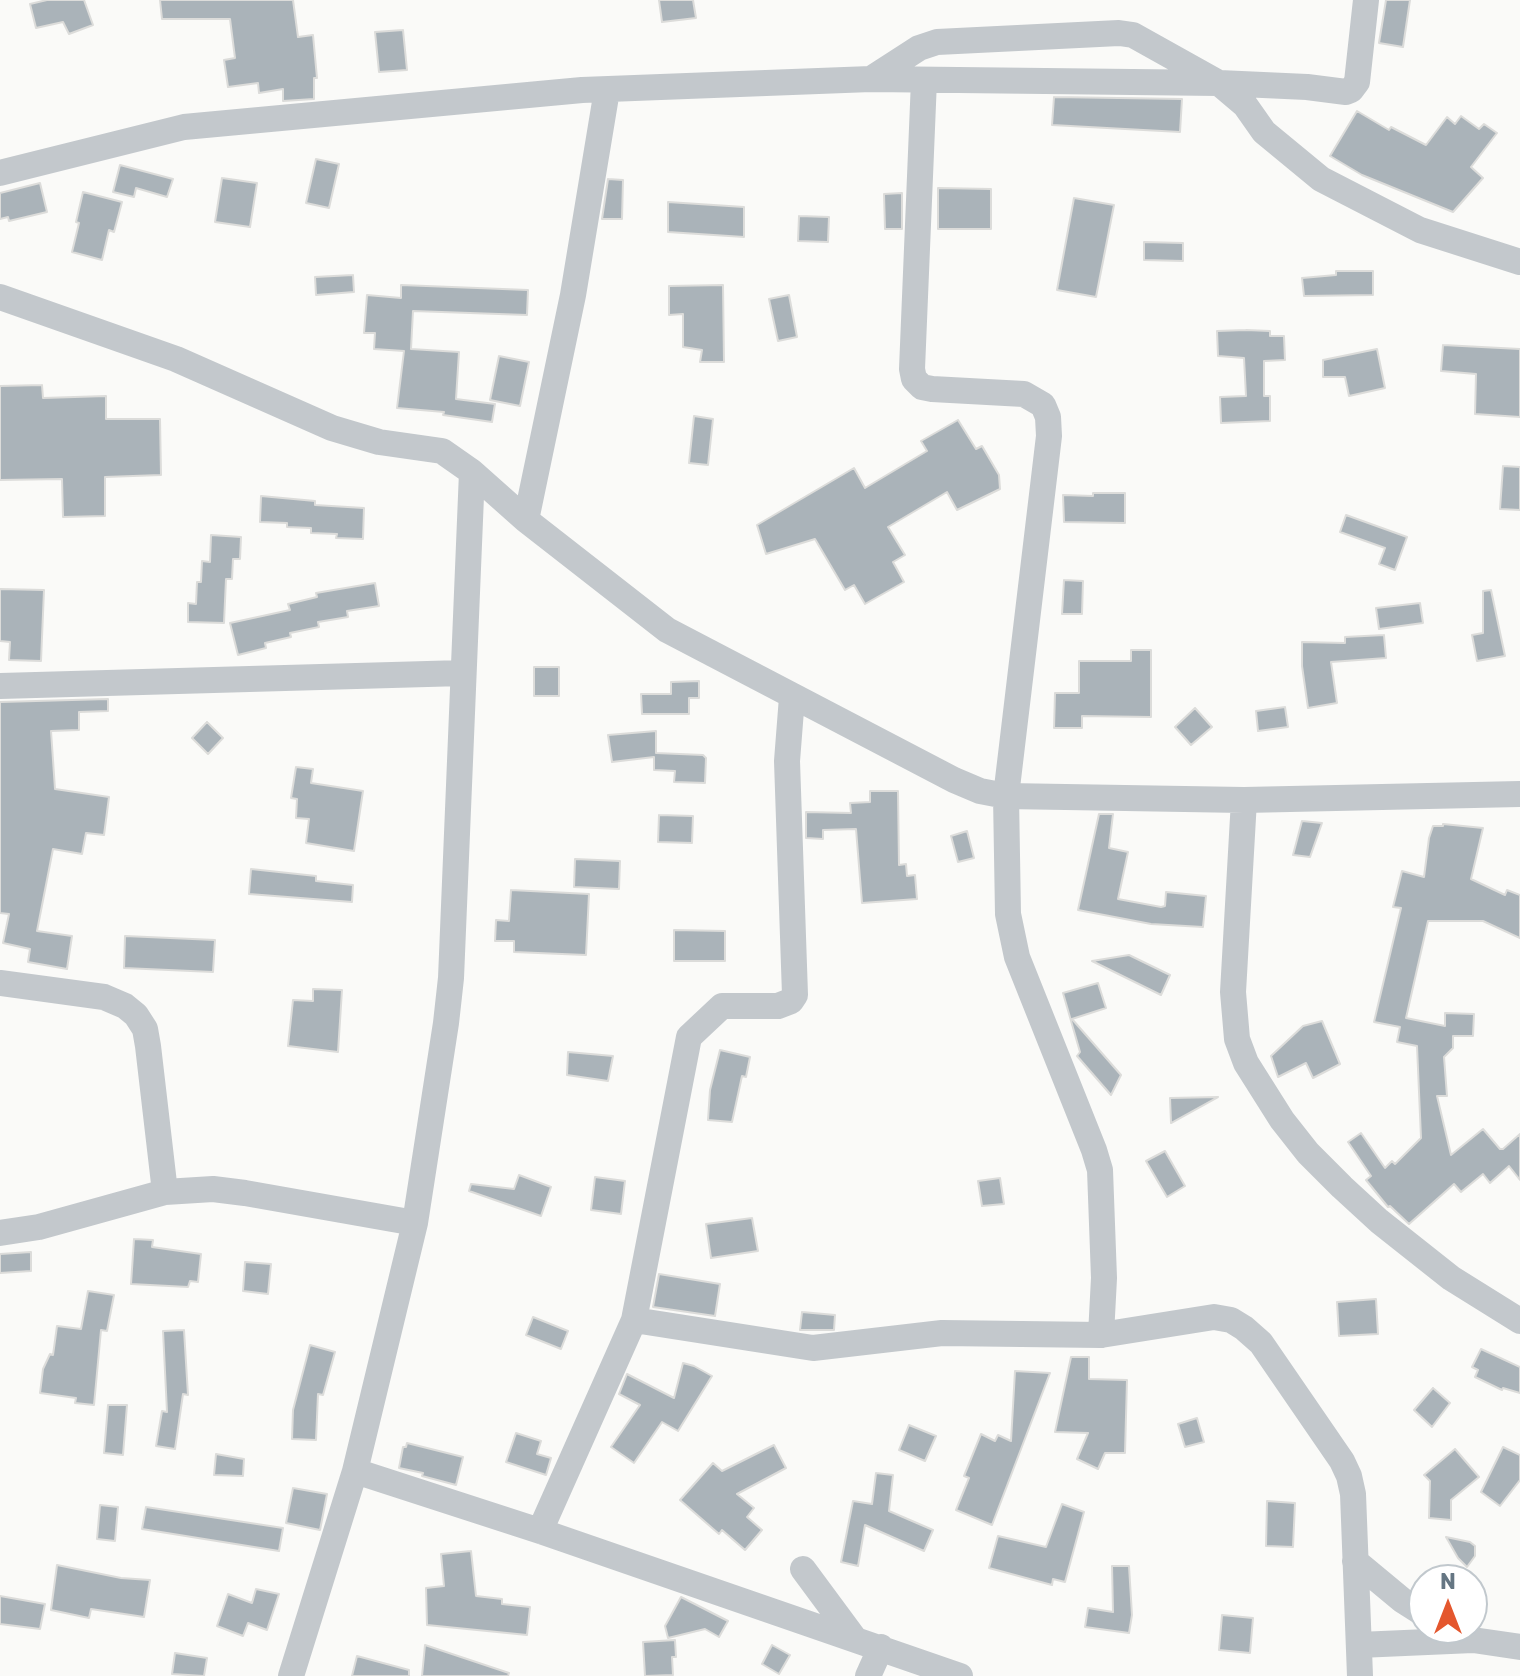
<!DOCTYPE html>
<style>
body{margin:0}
#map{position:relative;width:1520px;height:1676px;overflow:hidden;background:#fafaf8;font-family:Rubik,sans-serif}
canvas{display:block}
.north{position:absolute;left:1408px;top:1564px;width:80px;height:80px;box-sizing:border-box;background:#fff;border:2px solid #c1c8cd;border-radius:50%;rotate:0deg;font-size:22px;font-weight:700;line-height:32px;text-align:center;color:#657683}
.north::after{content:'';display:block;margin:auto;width:28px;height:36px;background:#e4572e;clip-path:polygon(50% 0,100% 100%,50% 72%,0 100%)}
</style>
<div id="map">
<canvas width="1520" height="1676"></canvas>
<div class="north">N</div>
</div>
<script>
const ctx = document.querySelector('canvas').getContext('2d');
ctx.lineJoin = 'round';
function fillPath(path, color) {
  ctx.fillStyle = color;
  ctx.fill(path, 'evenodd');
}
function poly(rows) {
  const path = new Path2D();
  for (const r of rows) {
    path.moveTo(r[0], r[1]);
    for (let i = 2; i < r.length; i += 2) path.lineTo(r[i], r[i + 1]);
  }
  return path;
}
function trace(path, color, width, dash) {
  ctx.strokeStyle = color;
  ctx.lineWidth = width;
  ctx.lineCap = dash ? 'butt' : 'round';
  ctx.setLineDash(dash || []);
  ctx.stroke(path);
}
const building = poly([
 [47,0,84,0,93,25,69,34,63,22,36,28,30,4,47,0],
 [160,0,293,0,298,37,313,35,317,78,314,78,314,99,283,101,283,89,259,93,258,83,228,87,224,60,235,58,230,19,162,19,160,0],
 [659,0,693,0,696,18,662,22,659,0],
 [1386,0,1410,0,1403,47,1379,43,1386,0],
 [403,30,407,70,379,72,375,32,403,30],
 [1054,97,1182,99,1180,132,1052,125,1054,97],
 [1357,111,1389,130,1391,127,1426,145,1447,117,1455,124,1461,116,1479,129,1484,124,1497,133,1471,167,1483,178,1453,212,1362,175,1330,156,1357,111],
 [316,159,339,164,329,208,306,203,316,159],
 [120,165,173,179,167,197,136,188,134,197,113,192,120,165],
 [222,178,257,183,250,227,215,222,222,178],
 [608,179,623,180,622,219,602,219,608,179],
 [40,183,47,212,9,221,8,217,0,219,0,193,40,183],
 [938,188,991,189,991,229,938,229,938,188],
 [83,192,122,202,114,232,109,230,102,260,72,252,79,223,76,222,83,192],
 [902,193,902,229,885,229,884,194,902,193],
 [1074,198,1114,205,1096,297,1057,290,1074,198],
 [668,202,744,207,744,237,668,232,668,202],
 [799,216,829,217,828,242,798,241,799,216],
 [1144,242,1183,243,1183,261,1144,260,1144,242],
 [1336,271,1373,271,1373,295,1304,296,1302,278,1336,275,1336,271],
 [353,275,354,292,316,295,315,277,353,275],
 [401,285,528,290,527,315,413,311,411,349,459,352,456,399,495,404,492,422,443,415,444,412,397,408,404,351,374,349,375,333,364,333,367,295,401,298,401,285],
 [723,285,724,362,700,362,702,350,683,347,683,314,669,315,669,286,723,285],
 [789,295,797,337,778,341,769,299,789,295],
 [1246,330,1270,331,1270,336,1284,336,1285,360,1264,361,1264,396,1270,396,1270,421,1221,423,1220,397,1246,396,1244,358,1218,356,1217,331,1246,330],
 [1443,345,1520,349,1520,417,1475,414,1476,374,1441,371,1443,345],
 [1377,349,1385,388,1349,396,1345,377,1323,377,1323,360,1377,349],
 [499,356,529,362,520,406,490,400,499,356],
 [42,385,43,398,106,396,106,419,160,419,161,475,105,477,105,516,63,517,62,479,0,480,0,386,42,385],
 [694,416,713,419,708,465,689,463,694,416],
 [958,420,976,449,982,446,999,475,1000,489,957,510,947,492,888,527,905,555,893,562,904,582,865,604,854,585,845,590,815,539,766,554,757,525,854,468,865,488,927,451,921,441,958,420],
 [1503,466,1520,467,1520,510,1500,509,1503,466],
 [1093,493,1125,493,1125,523,1064,522,1063,495,1093,496,1093,493],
 [261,496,315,501,315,505,364,508,363,539,336,538,337,534,311,533,311,528,287,527,287,523,260,522,261,496],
 [1346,515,1407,537,1395,570,1379,564,1385,548,1340,532,1346,515],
 [211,535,241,537,240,559,233,559,232,579,226,579,224,623,188,622,188,603,196,604,197,582,201,582,202,561,210,562,211,535],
 [1064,580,1083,581,1082,614,1062,614,1064,580],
 [375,583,379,606,347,611,348,617,318,622,319,627,290,633,291,637,265,643,266,648,238,655,230,623,290,610,288,604,317,597,316,593,375,583],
 [0,589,44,590,41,661,9,660,10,642,0,641,0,589],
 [1491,590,1505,656,1477,661,1472,635,1483,633,1483,591,1491,590],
 [1420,603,1423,623,1379,629,1376,608,1420,603],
 [1384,635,1386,658,1331,662,1337,703,1308,708,1302,666,1302,642,1345,643,1345,637,1384,635],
 [1131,650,1151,650,1151,717,1082,716,1082,728,1054,728,1055,693,1079,693,1079,661,1131,661,1131,650],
 [534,667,559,667,559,696,534,696,534,667],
 [699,681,699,698,689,698,689,714,642,714,641,694,671,694,671,682,699,681],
 [108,699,108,711,79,712,79,730,51,731,55,789,109,797,104,835,86,833,82,854,53,849,37,931,72,936,67,969,28,962,30,949,3,943,9,914,0,913,0,702,108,699],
 [1285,707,1288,727,1258,731,1256,711,1285,707],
 [1195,708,1212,727,1191,745,1175,727,1195,708],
 [207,722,223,738,208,754,192,738,207,722],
 [656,731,656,753,703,755,706,758,705,783,674,782,675,771,654,770,654,757,612,762,608,735,656,731],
 [296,767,313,769,311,783,363,791,354,851,306,843,309,819,296,818,297,799,291,798,296,767],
 [870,791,898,791,899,865,906,864,907,876,915,875,917,899,862,903,856,829,823,830,823,839,806,838,806,812,851,813,850,803,870,802,870,791],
 [1099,814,1113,814,1109,848,1128,852,1118,899,1161,907,1165,906,1166,892,1206,896,1203,927,1151,924,1078,910,1099,814],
 [659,815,693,816,692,843,658,842,659,815],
 [1302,821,1322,823,1310,857,1293,855,1302,821],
 [1443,824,1483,828,1471,879,1505,895,1507,890,1520,895,1520,938,1483,921,1428,921,1406,1018,1445,1026,1445,1013,1474,1014,1473,1036,1453,1036,1453,1048,1444,1057,1447,1096,1437,1096,1451,1155,1483,1129,1500,1149,1503,1149,1520,1134,1520,1180,1509,1166,1490,1183,1483,1174,1461,1192,1454,1184,1409,1224,1390,1206,1388,1207,1366,1180,1371,1176,1348,1142,1361,1133,1385,1168,1392,1161,1395,1164,1421,1138,1417,1046,1397,1042,1400,1027,1374,1022,1401,908,1393,907,1402,871,1424,877,1429,838,1433,826,1443,826,1443,824],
 [967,831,974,858,958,862,951,836,967,831],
 [575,859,620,861,619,889,574,887,575,859],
 [251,869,316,876,316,881,353,885,352,902,249,894,251,869],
 [511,890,589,894,586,955,514,952,514,941,495,941,496,920,509,921,511,890],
 [674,930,725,931,725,961,674,961,674,930],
 [125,936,215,940,213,972,124,968,125,936],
 [1129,955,1170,975,1161,995,1092,961,1129,955],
 [1098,983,1106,1008,1072,1019,1121,1075,1111,1095,1077,1056,1080,1052,1063,993,1098,983],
 [313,989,342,990,338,1052,288,1046,293,1000,313,1001,313,989],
 [1322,1021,1340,1064,1313,1078,1306,1063,1278,1077,1271,1056,1303,1026,1322,1021],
 [720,1050,750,1057,746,1077,742,1076,732,1122,708,1120,710,1090,720,1050],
 [568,1052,613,1056,608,1081,567,1075,568,1052],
 [1218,1097,1171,1123,1170,1098,1218,1097],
 [1165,1151,1185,1186,1167,1197,1146,1161,1165,1151],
 [519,1175,551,1187,541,1216,469,1191,471,1184,514,1189,519,1175],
 [595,1177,625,1181,621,1214,591,1210,595,1177],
 [1000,1178,1004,1204,982,1206,978,1181,1000,1178],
 [752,1218,758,1251,711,1258,706,1224,752,1218],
 [134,1239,153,1240,152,1247,201,1254,198,1282,190,1281,188,1287,131,1284,134,1239],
 [31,1252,31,1271,0,1273,0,1254,31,1252],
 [245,1262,271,1264,268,1294,243,1291,245,1262],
 [659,1274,720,1284,715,1316,653,1307,659,1274],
 [88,1291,114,1295,107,1331,101,1330,94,1405,75,1403,76,1398,40,1393,43,1369,50,1354,53,1355,57,1326,81,1329,88,1291],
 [1376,1299,1378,1334,1339,1336,1337,1302,1376,1299],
 [802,1312,835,1315,834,1330,800,1330,802,1312],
 [533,1317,568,1331,561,1349,526,1335,533,1317],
 [184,1330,188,1395,183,1394,175,1449,156,1446,162,1411,167,1412,163,1331,184,1330],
 [310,1345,335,1352,323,1395,318,1394,316,1440,292,1439,293,1410,310,1345],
 [1481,1349,1520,1367,1520,1393,1503,1388,1502,1390,1475,1377,1478,1370,1472,1367,1481,1349],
 [1071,1357,1089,1357,1089,1379,1127,1380,1125,1453,1105,1453,1098,1469,1077,1459,1088,1433,1055,1432,1071,1357],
 [683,1363,694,1366,712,1376,678,1431,662,1422,634,1463,611,1447,640,1405,619,1394,627,1374,674,1398,683,1363],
 [1015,1371,1050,1373,992,1525,956,1510,969,1478,964,1476,981,1434,995,1441,998,1435,1011,1441,1015,1371],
 [1433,1388,1450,1403,1432,1427,1414,1410,1433,1388],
 [108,1405,127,1405,123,1455,104,1453,108,1405],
 [1197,1418,1204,1442,1185,1447,1178,1424,1197,1418],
 [909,1425,936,1436,925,1461,899,1450,909,1425],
 [516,1433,541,1441,537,1454,551,1458,546,1475,506,1462,516,1433],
 [407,1443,463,1457,456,1485,422,1476,423,1473,399,1468,403,1447,406,1447,407,1443],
 [774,1445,786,1468,737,1494,754,1508,747,1517,762,1530,745,1550,722,1530,719,1534,680,1500,713,1463,722,1471,774,1445],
 [1503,1447,1520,1455,1520,1480,1500,1506,1481,1492,1503,1447],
 [1455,1449,1479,1477,1451,1500,1451,1520,1429,1518,1430,1481,1424,1475,1455,1449],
 [216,1454,244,1459,243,1476,214,1475,216,1454],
 [876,1473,893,1475,889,1511,933,1530,924,1551,865,1525,858,1566,841,1562,853,1501,872,1504,876,1473],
 [293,1488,327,1494,320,1530,286,1523,293,1488],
 [1267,1501,1295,1503,1293,1547,1266,1546,1267,1501],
 [1062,1504,1084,1512,1065,1582,1053,1579,1052,1585,989,1568,998,1536,1046,1547,1062,1504],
 [100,1505,118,1507,115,1541,97,1539,100,1505],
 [146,1507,283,1528,279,1551,142,1529,146,1507],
 [1446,1537,1470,1542,1475,1546,1475,1556,1467,1567,1458,1558,1446,1537],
 [471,1551,476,1596,502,1599,502,1604,530,1607,527,1635,427,1625,426,1588,444,1586,441,1554,471,1551],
 [57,1565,121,1578,150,1580,144,1617,91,1609,89,1618,51,1610,57,1565],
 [1112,1566,1129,1566,1132,1615,1129,1633,1085,1627,1088,1608,1113,1612,1112,1566],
 [256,1589,279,1594,267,1630,248,1623,243,1636,217,1626,228,1594,252,1603,256,1589],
 [0,1596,45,1604,40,1629,0,1624,0,1596],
 [681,1597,728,1621,719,1637,705,1629,668,1638,665,1626,681,1597],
 [1222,1615,1253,1618,1250,1653,1219,1650,1222,1615],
 [675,1640,676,1657,672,1657,673,1675,645,1676,643,1642,675,1640],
 [425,1645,509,1673,508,1676,422,1676,425,1645],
 [772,1645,790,1655,779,1674,762,1664,772,1645],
 [175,1653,207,1658,204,1676,172,1674,175,1653],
 [357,1656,409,1670,409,1676,352,1676,357,1656]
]);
fillPath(building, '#aab3b9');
trace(building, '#dcdcda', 2);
trace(poly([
 [871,79,919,48,937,42,1119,33,1133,35,1219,83,1245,105,1264,132,1321,179,1420,230,1520,262],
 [924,80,912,369,914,379,922,387,932,389,1024,394,1043,405,1048,417,1049,436,1006,796,1008,914,1017,957,1094,1150,1100,1170,1104,1278,1101,1335],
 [0,173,184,127,582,90,871,79,1219,83,1307,87,1346,92,1351,90,1357,82,1366,0],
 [0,297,176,359,332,428,379,442,442,451,472,472,526,520,667,630,954,780,980,791,1006,796,1244,800,1520,794],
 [526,520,573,295,607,90],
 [0,686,463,673],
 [1244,800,1233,992,1237,1039,1246,1063,1282,1120,1308,1153,1342,1187,1379,1221,1451,1278,1520,1321],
 [0,983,104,997,125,1006,136,1015,145,1029,148,1046,165,1192],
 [0,1233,39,1227,165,1192,213,1189,245,1193,415,1223],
 [634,1320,813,1348,942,1333,1101,1335,1214,1317,1231,1320,1244,1328,1261,1343,1342,1461,1349,1476,1353,1494,1360,1676],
 [355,1471,540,1531,960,1676],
 [540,1531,634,1320,689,1037,722,1006,778,1006,791,1001,795,995,787,761,792,697],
 [1355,1561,1402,1600,1424,1614],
 [803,1569,854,1638],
 [1359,1645,1473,1640,1520,1647],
 [291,1676,355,1471,415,1223,446,1023,451,978,472,472],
 [868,1676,881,1647]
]), '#c3c8cc', 26);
</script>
